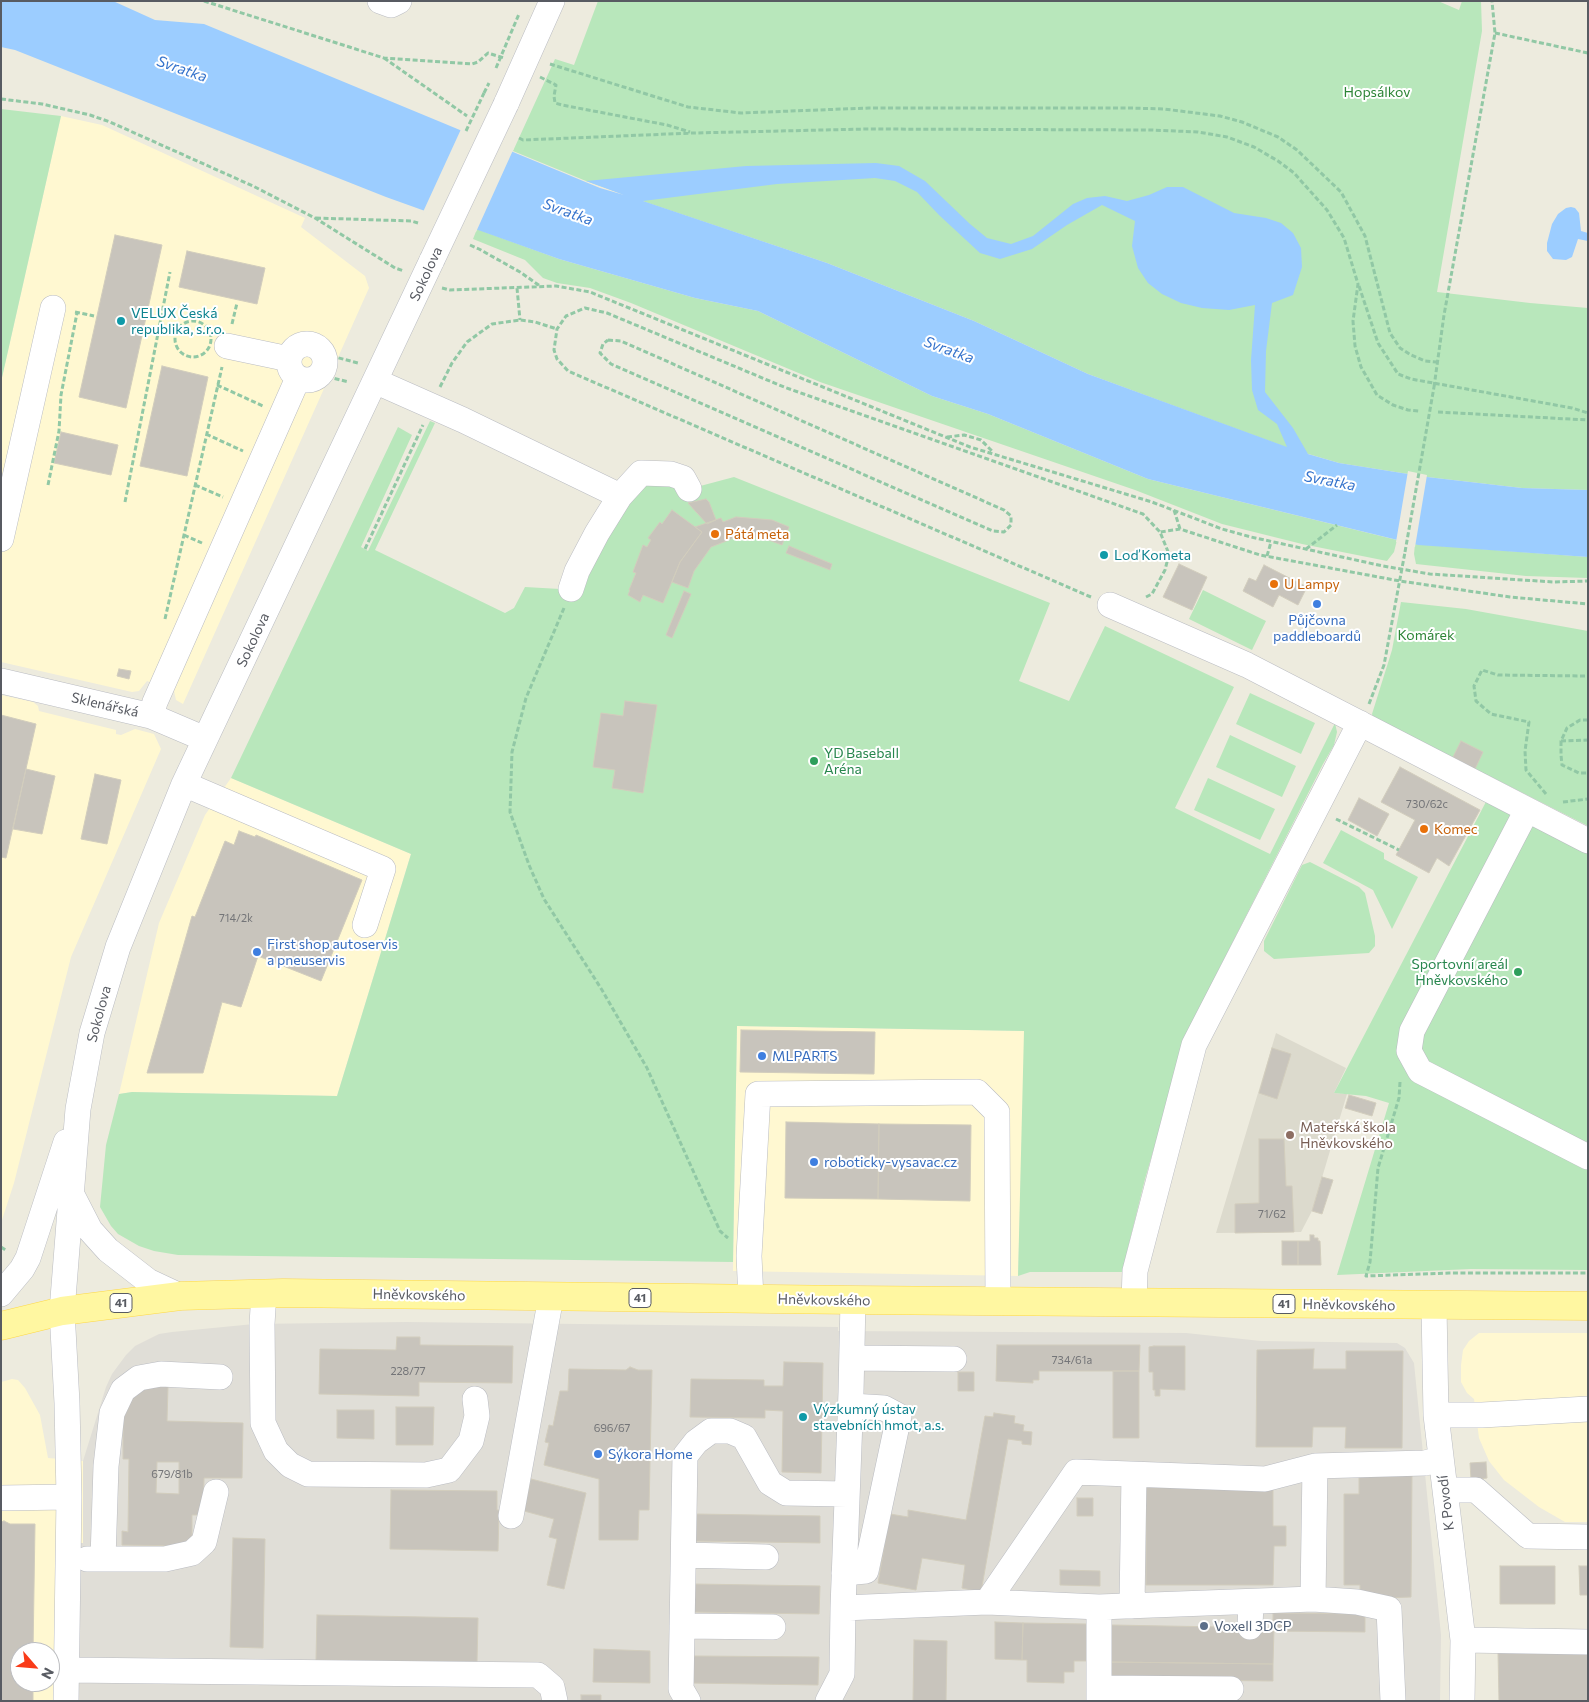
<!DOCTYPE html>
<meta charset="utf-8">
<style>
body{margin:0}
#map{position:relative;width:1589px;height:1702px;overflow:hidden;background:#edebde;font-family:Commissioner,sans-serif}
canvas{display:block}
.frame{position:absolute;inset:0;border:2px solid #585b62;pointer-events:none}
.north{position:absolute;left:10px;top:1642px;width:50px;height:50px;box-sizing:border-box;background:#fff;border:1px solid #bcbdc0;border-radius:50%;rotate:117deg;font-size:14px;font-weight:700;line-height:20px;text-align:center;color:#585b62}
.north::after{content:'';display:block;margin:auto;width:18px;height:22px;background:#f93b19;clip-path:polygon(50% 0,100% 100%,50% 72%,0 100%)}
</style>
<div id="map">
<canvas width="1589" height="1702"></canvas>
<div class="frame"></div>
<div class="north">N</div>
</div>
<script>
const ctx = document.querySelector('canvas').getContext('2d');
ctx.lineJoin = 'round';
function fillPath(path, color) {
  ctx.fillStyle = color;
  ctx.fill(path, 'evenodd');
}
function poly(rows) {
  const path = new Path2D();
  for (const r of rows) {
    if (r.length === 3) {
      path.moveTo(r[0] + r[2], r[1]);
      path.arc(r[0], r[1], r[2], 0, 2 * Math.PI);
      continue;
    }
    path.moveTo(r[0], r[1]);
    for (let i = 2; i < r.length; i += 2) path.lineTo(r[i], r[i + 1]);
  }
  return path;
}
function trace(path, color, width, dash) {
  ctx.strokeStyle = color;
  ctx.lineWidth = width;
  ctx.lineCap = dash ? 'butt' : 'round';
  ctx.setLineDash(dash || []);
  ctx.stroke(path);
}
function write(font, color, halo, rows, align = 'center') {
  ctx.font = font + ' Commissioner,sans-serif';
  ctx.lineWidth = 4;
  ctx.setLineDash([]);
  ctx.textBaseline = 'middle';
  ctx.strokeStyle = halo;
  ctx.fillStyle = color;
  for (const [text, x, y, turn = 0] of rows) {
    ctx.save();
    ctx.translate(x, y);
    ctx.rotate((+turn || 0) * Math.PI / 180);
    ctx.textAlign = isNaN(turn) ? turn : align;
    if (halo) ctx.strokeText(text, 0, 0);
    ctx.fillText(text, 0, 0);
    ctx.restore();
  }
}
fillPath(poly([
 [61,116,102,125,305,218,301,227,365,276,369,288,183,704,176,700,174,691,147,681,139,691,132,692,1,662,1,382],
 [1,695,33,702,38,706,39,711,116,730,116,734,121,735,135,729,154,734,161,749,71,957,14,1183,1,1223],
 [231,778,411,854,337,1096,132,1092,119,1094,159,923,205,815],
 [737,1026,1025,1031,1018,1276,733,1271],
 [1479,1333,1588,1333,1588,1522,1565,1522,1539,1507,1504,1480,1489,1461,1479,1438,1474,1399,1467,1393,1461,1382,1461,1365,1463,1350,1469,1341],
 [12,1379,18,1380,25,1388,40,1415,48,1458,83,1461,83,1543,80,1543,78,1623,79,1701,1,1701,1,1382],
 [20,1652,50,1652,50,1682,20,1682]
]), '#fff8d1');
fillPath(poly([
 [406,1322,838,1327,838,1331,1186,1333,1261,1341,1397,1343,1405,1348,1414,1363,1441,1635,1440,1701,79,1701,78,1623,80,1543,83,1543,83,1461,106,1387,112,1374,126,1355,135,1346,159,1334,172,1332,254,1324]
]), '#e0ded7');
fillPath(poly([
 [1276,1033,1346,1068,1334,1093,1347,1094,1312,1211,1301,1232,1216,1233]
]), '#dcdacd');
fillPath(poly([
 [598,1,1438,1,1459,10,1462,1,1481,1,1482,31,1437,292,1530,303,1588,308,1588,490,1522,488,1427,477,1339,463,1288,448,1088,374,974,321,827,263,642,201,586,181,513,151,555,59,574,65],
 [1,109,61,116,1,382],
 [477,229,559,259,695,298,758,311,932,396,988,414,1148,479,1397,540,1394,552,1387,561,1302,544,1222,524,1135,490,820,382,631,303,590,288,557,283,543,278,525,260,473,239],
 [430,421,435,423,375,550,505,613,514,608,525,587,560,589,643,486,659,481,689,489,734,477,1050,603,1019,681,1069,701,1105,626,1234,687,1175,808,1270,854,1335,723,1337,732,1334,745,1323,764,1216,975,1184,1045,1145,1179,1122,1272,1030,1272,1018,1276,1024,1031,737,1026,733,1262,178,1255,154,1251,139,1246,118,1234,111,1226,100,1207,106,1145,119,1094,132,1092,337,1096,411,854,231,778,398,427,412,435,361,547,368,551],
 [1415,544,1588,557,1588,578,1526,576,1416,564,1414,554],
 [1203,590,1266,621,1252,650,1189,619],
 [1401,602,1466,609,1588,631,1588,826,1373,717,1372,714,1392,650],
 [1250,693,1315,723,1301,754,1236,724],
 [1230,735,1296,766,1282,797,1216,767],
 [1208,778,1275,809,1260,840,1194,810],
 [1489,796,1588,849,1588,1270,1471,1269,1337,1275,1389,1103,1366,1096,1334,1093],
 [1341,830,1384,853,1384,859,1418,877,1392,929,1373,890,1323,863],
 [1310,862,1359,887,1365,893,1375,936,1375,946,1369,953,1274,959,1264,951,1264,941,1302,865]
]), '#b8e7bb');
fillPath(poly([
 [1,1,113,1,155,20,204,24,600,188,624,195,586,181,746,166,876,163,899,166,925,181,970,224,987,238,1011,244,1033,236,1073,204,1087,198,1105,196,1127,201,1149,195,1167,187,1183,187,1234,213,1266,218,1281,223,1293,233,1301,248,1302,267,1293,295,1272,303,1266,351,1265,392,1293,428,1308,454,1339,463,1427,477,1522,488,1588,490,1588,557,1418,545,1148,479,988,414,932,396,758,311,695,298,559,259,386,197,15,50,1,47],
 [875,178,895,181,917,192,939,215,980,253,1000,259,1032,249,1067,225,1102,205,1135,221,1132,246,1138,268,1148,283,1162,294,1181,303,1202,308,1229,310,1255,305,1251,360,1252,390,1258,410,1277,424,1287,447,1088,374,974,321,827,263,643,201,777,184],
 [1571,207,1575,208,1579,213,1581,231,1588,233,1588,241,1578,239,1572,257,1566,260,1553,259,1547,251,1547,243,1552,224,1558,214,1566,208]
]), '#9ccdff');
fillPath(poly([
 [462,127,514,148,476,232,423,212],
 [1408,471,1427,475,1415,547,1396,542]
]), '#edebde');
const building = poly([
 [115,235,162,245,126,408,79,397,115,235],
 [187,251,265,268,257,304,179,287,187,251],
 [162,366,208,377,187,476,140,466,162,366],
 [61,432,118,445,111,475,54,463,61,432],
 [706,499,709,502,716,520,707,524,688,503,706,499],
 [672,510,702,532,680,562,663,603,643,595,640,602,628,595,630,590,629,590,636,573,633,572,643,545,647,547,651,540,648,538,660,522,662,524,672,510],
 [736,517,772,520,789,527,782,545,766,539,739,536,711,547,694,571,688,588,672,582,680,562,702,532,695,527,721,518,723,522,736,517],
 [789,546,832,564,830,570,786,553,789,546],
 [1179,564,1207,577,1192,610,1163,597,1179,564],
 [1264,565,1307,587,1298,605,1279,595,1273,607,1243,591,1249,578,1256,581,1264,565],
 [684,591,691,594,672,638,666,635,684,591],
 [119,669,131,671,129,679,117,676,119,669],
 [625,701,657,705,643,793,612,788,615,770,593,767,601,713,623,716,625,701],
 [1,715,36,724,6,858,1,857,1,715],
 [1461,741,1483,752,1475,769,1453,757,1461,741],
 [1400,767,1480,810,1449,866,1437,858,1429,873,1396,855,1415,820,1381,802,1400,767],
 [26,769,55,776,42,834,13,829,26,769],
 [95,774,121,780,107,844,81,839,95,774],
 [1359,798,1389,814,1377,836,1348,820,1359,798],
 [239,831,255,837,256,835,362,880,321,981,258,956,241,1007,222,1002,203,1073,147,1073,192,916,195,917,225,841,234,845,239,831],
 [741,1030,875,1032,874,1074,740,1072,741,1030],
 [1272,1048,1291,1054,1277,1099,1259,1093,1272,1048],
 [1349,1095,1376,1103,1372,1116,1345,1108,1349,1095],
 [786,1122,879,1124,878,1199,785,1198,786,1122],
 [879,1124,971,1125,970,1201,878,1199,879,1124],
 [1259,1139,1284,1139,1286,1186,1292,1186,1294,1232,1235,1233,1235,1204,1259,1203,1259,1139],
 [1322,1177,1333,1180,1322,1214,1312,1211,1322,1177],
 [1310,1235,1314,1235,1314,1238,1318,1238,1318,1241,1320,1241,1321,1265,1298,1265,1298,1241,1310,1241,1310,1235],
 [1282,1241,1298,1241,1298,1265,1282,1265,1282,1241],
 [397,1337,420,1337,420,1345,513,1346,512,1383,419,1382,419,1396,319,1394,320,1349,396,1350,397,1337],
 [997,1345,1140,1345,1139,1371,1039,1371,1039,1380,1033,1380,1033,1383,996,1381,997,1345],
 [1154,1346,1185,1346,1185,1390,1160,1389,1160,1396,1155,1396,1155,1390,1153,1390,1153,1372,1149,1372,1149,1347,1154,1346],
 [1314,1349,1313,1369,1346,1369,1346,1351,1403,1351,1402,1448,1345,1448,1346,1427,1313,1427,1312,1447,1256,1447,1257,1350,1314,1349],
 [784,1362,823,1363,821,1473,782,1472,783,1411,765,1410,765,1418,690,1417,691,1379,764,1380,764,1386,783,1386,784,1362],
 [630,1367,638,1370,652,1370,649,1510,639,1510,638,1540,599,1540,599,1479,544,1465,549,1443,545,1442,549,1425,553,1426,560,1391,568,1391,569,1369,626,1370,630,1367],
 [1113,1371,1139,1371,1139,1438,1113,1438,1113,1371],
 [958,1372,974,1372,974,1391,958,1391,958,1372],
 [155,1385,168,1386,167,1421,243,1423,242,1478,204,1478,203,1515,192,1515,192,1546,122,1545,122,1531,128,1532,129,1459,123,1459,123,1416,133,1394,155,1385],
 [157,1462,179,1462,179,1494,156,1493,157,1462],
 [396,1407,434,1407,433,1445,396,1445,396,1407],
 [337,1410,374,1410,374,1439,337,1438,337,1410],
 [994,1413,1015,1416,1014,1423,1024,1425,1023,1431,1032,1432,1031,1445,1022,1444,1022,1441,1008,1439,981,1592,962,1588,965,1565,922,1558,916,1590,878,1583,890,1514,908,1517,908,1510,966,1520,985,1416,993,1417,994,1413],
 [1486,1462,1487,1478,1471,1480,1470,1463,1486,1462],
 [1359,1474,1412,1474,1411,1597,1360,1599,1360,1585,1344,1585,1344,1494,1359,1494,1359,1474],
 [531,1479,586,1493,564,1589,547,1585,557,1539,549,1537,554,1519,524,1511,531,1479],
 [1146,1487,1273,1487,1273,1526,1286,1526,1286,1546,1274,1546,1273,1585,1146,1585,1146,1487],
 [391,1490,497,1491,497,1510,499,1510,498,1551,390,1549,391,1490],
 [1077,1498,1093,1498,1093,1516,1077,1516,1077,1498],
 [694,1514,820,1516,820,1543,694,1541,694,1514],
 [4,1521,10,1524,35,1524,33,1652,20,1652,20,1682,33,1682,33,1701,1,1701,1,1522,4,1521],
 [233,1538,265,1539,263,1648,230,1647,233,1538],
 [1500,1566,1555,1566,1555,1604,1500,1604,1500,1566],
 [1579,1566,1588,1566,1588,1595,1580,1595,1579,1566],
 [1060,1570,1100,1571,1100,1586,1060,1585,1060,1570],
 [693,1584,820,1586,819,1614,693,1612,693,1584],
 [1273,1613,1365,1614,1365,1632,1273,1631,1273,1613],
 [317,1615,478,1618,477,1662,316,1660,317,1615],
 [995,1622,1023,1623,1022,1660,995,1659,995,1622],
 [1023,1623,1087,1624,1091,1661,1074,1661,1074,1672,1064,1672,1064,1683,1027,1682,1027,1660,1022,1660,1023,1623],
 [1111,1625,1274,1628,1273,1664,1110,1662,1111,1625],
 [914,1640,947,1641,946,1701,913,1701,914,1640],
 [594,1649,650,1651,650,1683,593,1682,594,1649],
 [1498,1652,1588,1652,1588,1701,1499,1701,1498,1652],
 [692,1656,819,1657,818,1685,691,1683,692,1656],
 [1111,1662,1273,1664,1273,1681,1111,1679,1111,1662],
 [581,1695,601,1695,601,1701,581,1701,581,1695]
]);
fillPath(building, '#c8c4bc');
trace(building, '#d2cdbd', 1);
const minor = poly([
 [380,1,391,5,399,1],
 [506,104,552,1],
 [307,362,18],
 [227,346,289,359],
 [375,381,463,420,620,496,641,473,671,474,683,478,689,489],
 [1,539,53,308],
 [571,589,577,571,597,533,620,496],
 [1110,605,1247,665,1588,841],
 [1,681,151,716,205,739],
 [151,716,155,702,298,378],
 [184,784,383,869,365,925],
 [1527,810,1412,1031,1409,1051,1420,1071,1588,1157],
 [71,1193,90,1230,108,1250,148,1281,180,1296],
 [264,1293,262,1324,263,1423,276,1451,290,1465,308,1474,426,1475,449,1470,471,1441,477,1416,475,1399],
 [1,1294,22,1269,28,1258,66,1142],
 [751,1299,749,1256,758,1094,977,1092,997,1112,998,1301],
 [853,1300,851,1392,843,1608,987,1602,1076,1472,1265,1479,1315,1466,1425,1463,1441,1459],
 [1134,1303,1135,1271,1194,1045,1360,723],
 [1434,1306,1436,1415,1463,1640,1462,1701],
 [852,1358,954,1359],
 [1436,1415,1482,1415,1588,1409],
 [1445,1490,1476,1490,1528,1536,1588,1537],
 [1,1498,69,1497],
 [511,1516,551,1297],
 [684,1555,766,1557],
 [87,1559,165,1559,192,1553,204,1542,216,1492],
 [103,1559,106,1466,112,1413,123,1390,139,1378,161,1374,220,1377],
 [844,1573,866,1571,899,1416,884,1408,851,1406],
 [1313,1599,1357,1602,1389,1609,1393,1701],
 [987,1602,1099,1607,1313,1599,1315,1466],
 [1132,1606,1134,1475],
 [682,1626,773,1627],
 [1250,1627,1251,1602],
 [1463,1640,1588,1642],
 [67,1670,538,1675,552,1687,555,1701],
 [1099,1688,1231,1689],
 [66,1701,69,1497,67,1403,62,1311,78,1109,92,1033,118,947,184,784,432,260],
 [688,1701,681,1689,685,1456,696,1442,711,1431,730,1431,744,1437,770,1483,786,1493,847,1494],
 [828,1701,842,1674,843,1608],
 [1099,1701,1099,1607]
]);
const major = poly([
 [1,1326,62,1311,180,1296,283,1293,853,1300,1588,1306]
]);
trace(minor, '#babcc2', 26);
trace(major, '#fed846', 29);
trace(poly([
 [204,1,384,58,472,64,478,62,488,53,504,58],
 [1495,33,1588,53],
 [384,58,467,116],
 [550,64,688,107,741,113,869,108,1130,108,1164,109,1220,116,1242,122,1278,137,1297,150,1341,192,1365,236,1390,333,1400,348,1411,355,1425,361,1437,362],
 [496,68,519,14],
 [540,77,556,85,554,96,555,103,562,105,667,125,690,132],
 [484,93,489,83],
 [1,99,42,104,90,115,110,122,253,186,315,218,395,268,404,271],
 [519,138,523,140,693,133,867,129,1152,130,1198,132,1227,137,1254,147,1278,161,1294,173,1327,210,1344,238,1358,284,1353,321,1355,346,1361,367,1377,395,1393,405,1408,410,1419,411],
 [316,218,411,221,418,223],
 [470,245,479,249,520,272,540,286],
 [1359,286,1378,343,1398,374,1411,379,1572,408,1588,413],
 [442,288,450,290,556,286,590,292,970,447,1152,502,1222,529,1251,537,1383,566,1430,574,1554,582,1588,581],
 [517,288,520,320],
 [75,312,94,316],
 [193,339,18],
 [232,324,237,303],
 [159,329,177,332],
 [608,340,621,341,1004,510,1011,516,1011,525,1004,532,993,531,611,364,600,353,603,344,608,340],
 [324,354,358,363,359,361],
 [320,375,349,382],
 [217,385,263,406],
 [440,387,452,363,467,342,492,324,520,320,535,322,557,329],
 [1434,387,1444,315,1495,33,1492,1],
 [1438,412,1588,420],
 [206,434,243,451],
 [947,437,964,435,981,440,993,452],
 [48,485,59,431,61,395,77,313],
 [195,485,223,497],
 [125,502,170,272],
 [1174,510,1180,529],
 [184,535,202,543],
 [365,549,423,425],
 [1306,549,1337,525],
 [1267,556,1271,542],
 [1091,597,568,371,557,359,554,350,557,329,566,316,585,308,607,313,784,387,1143,514,1160,532],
 [1146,597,1152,594,1165,570,1169,554,1160,532,1180,529,1260,555,1400,581,1510,597,1588,604],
 [564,608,526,698,512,752,510,812,529,865,544,899,602,990,647,1068,720,1231,728,1238],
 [165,619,222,367],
 [1369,704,1384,665,1405,552],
 [1588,720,1580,720,1567,728,1561,741,1561,755,1562,765,1579,773,1588,773],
 [1561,741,1588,740],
 [1546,794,1526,770,1525,751,1529,722,1491,714,1476,701,1474,686,1482,670,1498,675,1588,676],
 [1563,802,1588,799],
 [1336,819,1399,850],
 [1400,1082,1399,1098,1378,1168,1370,1262,1366,1276,1449,1273,1588,1273],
 [1,1247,7,1251]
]), '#91c8a5', 3, [5, 2.5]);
trace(minor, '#fff', 25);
trace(major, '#fff7a1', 28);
const minorBridge = poly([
 [432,260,506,104]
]);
trace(minorBridge, '#babcc2', 26, []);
trace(poly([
 [466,131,484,93],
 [1405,552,1434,387]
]), '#91c8a5', 3, [5, 2.5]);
trace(minorBridge, '#fff', 25);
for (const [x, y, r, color] of [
 [121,321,5,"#0f9aa8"],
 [715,534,5,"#e8710a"],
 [1104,555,5,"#0f9aa8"],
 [1274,584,5,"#e8710a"],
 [1317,604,5,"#3f7fe0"],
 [814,761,5,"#2e9e5b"],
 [1424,829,5,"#e8710a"],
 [257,952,5,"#3f7fe0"],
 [1518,972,5,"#2e9e5b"],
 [762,1056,5,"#3f7fe0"],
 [1290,1135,5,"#8d6e63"],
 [814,1162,5,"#3f7fe0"],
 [803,1417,5,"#0f9aa8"],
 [598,1454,5,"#3f7fe0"],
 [1204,1626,5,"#5c6f8a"]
]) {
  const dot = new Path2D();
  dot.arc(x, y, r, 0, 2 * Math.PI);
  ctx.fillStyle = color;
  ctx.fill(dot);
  trace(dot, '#fff', 2);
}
write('11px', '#747578', null, [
 ["730/62c",1427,804],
 ["714/2k",236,918],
 ["71/62",1272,1214],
 ["734/61a",1072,1360],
 ["228/77",408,1371],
 ["696/67",612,1428],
 ["679/81b",172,1474]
]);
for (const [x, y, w] of [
 [640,1298,22],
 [121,1303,22],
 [1284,1304,22]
]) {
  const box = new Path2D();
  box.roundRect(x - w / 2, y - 9.5, w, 19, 4);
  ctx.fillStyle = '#fff';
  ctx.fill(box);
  trace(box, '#585b62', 1);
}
write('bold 12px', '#585b62', null, [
 ["41",640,1298],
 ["41",121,1303],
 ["41",1284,1304]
]);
write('14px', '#2d8537', '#fff', [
 ["Hopsálkov",1377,92],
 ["Komárek",1426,635]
]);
write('14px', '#585b62', '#fff', [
 ["Sokolova",426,274,-65],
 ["Sokolova",253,640,-65],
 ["Sklenářská",105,705,13],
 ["Sokolova",99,1014,-75],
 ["Hněvkovského",419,1295,1],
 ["Hněvkovského",824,1300,1],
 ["Hněvkovského",1349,1305,1],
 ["K Povodí",1446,1503,-97]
]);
write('14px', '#0d838f', '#fff', [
 ["VELUX Česká",131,313],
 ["republika, s.r.o.",131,329],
 ["Loď Kometa",1114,555],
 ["Výzkumný ústav",813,1409],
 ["stavebních hmot, a.s.",813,1425]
], 'left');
write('14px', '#c56008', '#fff', [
 ["Pátá meta",725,534],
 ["U Lampy",1284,584],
 ["Komec",1434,829]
], 'left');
write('14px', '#366cbe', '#fff', [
 ["Půjčovna",1317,620,"center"],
 ["paddleboardů",1317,636,"center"],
 ["First shop autoservis",267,944],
 ["a pneuservis",267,960],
 ["MLPARTS",772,1056],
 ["roboticky-vysavac.cz",824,1162],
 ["Sýkora Home",608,1454]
], 'left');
write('14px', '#27864d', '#fff', [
 ["YD Baseball",824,753],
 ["Aréna",824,769],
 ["Sportovní areál",1508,964,"right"],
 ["Hněvkovského",1508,980,"right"]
], 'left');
write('14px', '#785e54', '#fff', [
 ["Mateřská škola",1300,1127],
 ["Hněvkovského",1300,1143]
], 'left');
write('14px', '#4e5e75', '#fff', [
 ["Voxell 3DCP",1214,1626]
], 'left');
write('italic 15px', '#3573cc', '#fff', [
 ["Svratka",182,69,19],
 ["Svratka",568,212,20],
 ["Svratka",949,350,20],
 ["Svratka",1330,481,11]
]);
</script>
